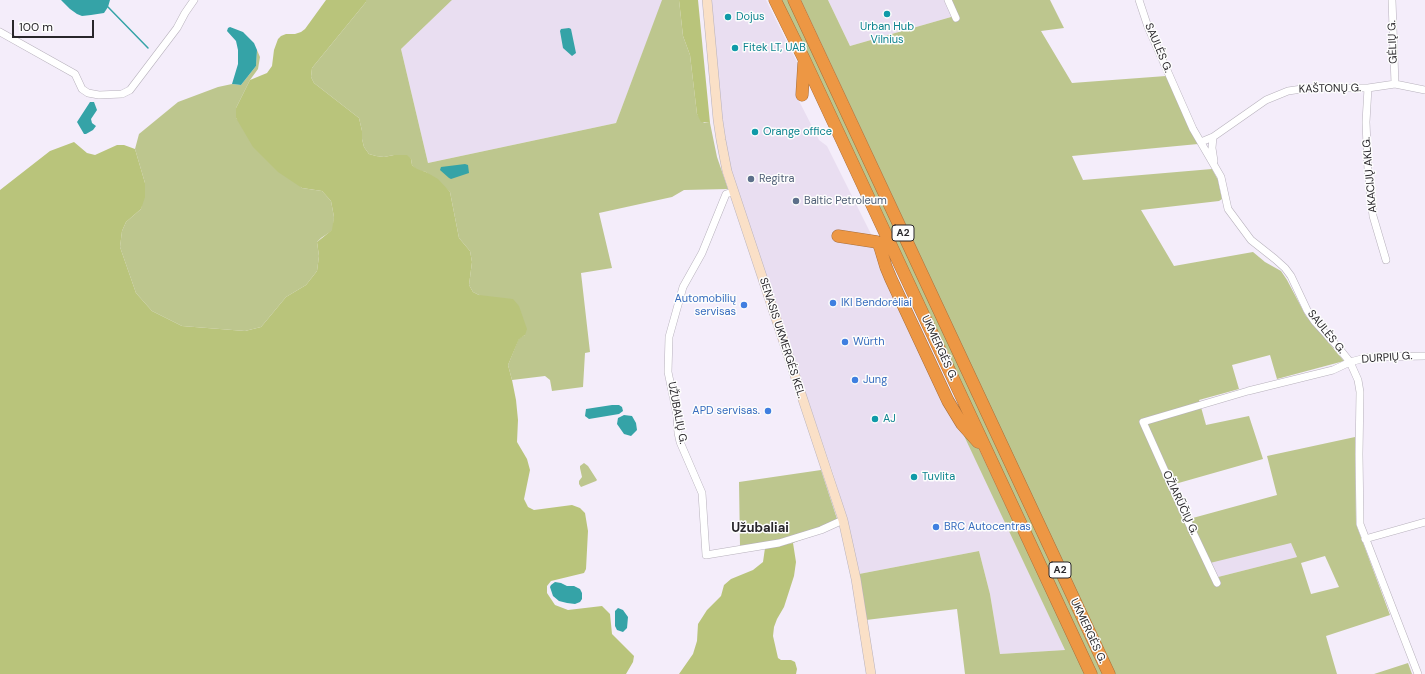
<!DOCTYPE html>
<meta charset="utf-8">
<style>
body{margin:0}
#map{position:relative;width:1425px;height:674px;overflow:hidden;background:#f4edfa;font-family:"DM Sans",sans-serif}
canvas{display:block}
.scale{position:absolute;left:12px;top:20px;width:82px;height:18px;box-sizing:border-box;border:2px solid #28262a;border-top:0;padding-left:5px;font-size:12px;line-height:14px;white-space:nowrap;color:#28262a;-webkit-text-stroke:3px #fdfdfd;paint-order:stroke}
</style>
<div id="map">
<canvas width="1425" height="674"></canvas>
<div class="scale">100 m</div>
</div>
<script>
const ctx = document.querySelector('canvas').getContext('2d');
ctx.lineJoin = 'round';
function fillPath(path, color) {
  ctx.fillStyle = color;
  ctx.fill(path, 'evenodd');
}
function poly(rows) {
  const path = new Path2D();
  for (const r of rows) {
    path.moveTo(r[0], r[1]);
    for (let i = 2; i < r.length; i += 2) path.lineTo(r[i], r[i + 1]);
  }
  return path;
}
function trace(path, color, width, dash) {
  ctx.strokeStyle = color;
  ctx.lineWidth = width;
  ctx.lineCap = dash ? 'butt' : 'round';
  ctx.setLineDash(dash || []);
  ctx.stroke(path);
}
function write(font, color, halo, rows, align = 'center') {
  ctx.font = font + ' "DM Sans",sans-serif';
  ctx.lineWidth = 3;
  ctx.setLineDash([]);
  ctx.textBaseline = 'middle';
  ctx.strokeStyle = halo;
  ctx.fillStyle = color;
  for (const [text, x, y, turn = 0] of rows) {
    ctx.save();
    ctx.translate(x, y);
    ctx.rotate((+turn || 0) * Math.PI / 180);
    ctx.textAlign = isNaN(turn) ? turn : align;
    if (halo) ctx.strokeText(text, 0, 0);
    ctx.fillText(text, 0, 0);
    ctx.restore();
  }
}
fillPath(poly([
 [452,0,662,0,662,2,616,123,428,163,401,49],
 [710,0,766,0,799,66,797,97,819,140,827,146,873,238,1065,650,1000,654,990,594,979,551,859,574,848,524,833,473,738,198,725,147],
 [828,0,951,0,958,15,850,46],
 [1291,542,1297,557,1218,577,1210,562]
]), '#e9def1');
fillPath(poly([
 [366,0,452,0,401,49,428,163,616,123,662,0,679,0,683,36,690,55,697,114,704,123,710,123,717,157,728,189,684,190,672,197,599,213,612,268,581,273,590,352,585,353,583,387,552,391,550,380,545,376,512,380,508,365,519,338,525,335,479,295,473,292,469,285,472,262,470,251,459,238,450,192,426,172,417,170,412,165,411,159,394,155,384,157,376,156,369,154,364,147,362,139,362,131,359,118,314,83,311,77,312,68,366,2],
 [781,0,788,0,850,126,1104,674,1095,674],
 [801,0,828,0,850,46,958,15,951,0,1050,0,1064,28,1041,31,1072,83,1166,76,1198,144,1072,156,1083,180,1212,169,1218,180,1222,199,1219,201,1141,210,1174,266,1253,252,1265,262,1281,271,1287,280,1306,316,1344,361,1277,379,1270,355,1232,365,1239,389,1199,400,1206,425,1249,416,1263,459,1175,484,1189,519,1277,495,1267,456,1355,437,1356,524,1390,615,1326,636,1337,674,1115,674],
 [1291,543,1297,557,1218,577,1210,563],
 [1325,556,1339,587,1311,594,1301,563],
 [257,50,260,57,258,69,250,80,236,108,236,118,302,188,322,191,331,201,334,217,333,230,321,238,317,242,319,256,317,271,306,285,286,297,261,327,245,331,182,326,152,311,136,293,120,247,122,231,126,222,141,209,145,183,135,149,139,134,178,102,218,87,232,84,241,85,256,66],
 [958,423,973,438,979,449,1085,674,965,674,957,609,866,620,859,574,979,551,990,594,1000,654,1065,650],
 [584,463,588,466,597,480,596,481,581,487,579,484,579,481,582,477,580,468,580,466],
 [821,470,839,525,793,543,783,544,740,546,739,482],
 [1408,663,1412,674,1374,674]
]), '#bdc68e');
fillPath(poly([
 [326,0,366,0,366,2,312,68,311,77,314,83,359,118,362,131,362,139,364,147,369,154,376,156,384,157,394,155,407,155,411,159,412,165,417,169,426,172,438,179,450,192,459,238,470,251,472,262,469,285,473,292,479,295,513,299,519,306,527,329,525,335,519,339,508,365,512,380,516,400,518,420,517,442,527,459,530,470,524,499,528,507,534,510,572,505,580,508,585,513,588,531,586,569,584,573,551,581,547,586,547,593,555,605,568,610,602,606,610,614,612,634,634,656,633,662,626,674,0,674,0,190,50,151,74,142,87,153,95,155,117,145,124,145,135,149,145,183,145,197,141,209,126,222,122,231,120,247,136,293,152,311,182,326,245,331,261,327,286,297,306,285,317,271,319,256,317,242,332,230,334,217,331,201,322,191,302,188,278,172,253,147,236,118,236,108,250,80,267,73,272,66,274,50,278,39,281,36,286,34,295,34,301,32,305,29],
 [679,0,698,0,710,123,701,122,697,114,690,55,683,36],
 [793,543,796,562,794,576,784,607,777,619,774,627,773,636,778,658,781,660,791,660,795,662,797,669,796,674,679,674,693,654,697,641,698,624,707,610,721,596,724,585,731,579,753,570,763,562,765,548]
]), '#b9c47b');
fillPath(poly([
 [61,0,110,0,108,7,104,13,91,15,82,16,77,14,70,9],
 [230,27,243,32,254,43,257,50,256,66,241,85,232,84,238,64,238,50,236,41,227,31,228,28],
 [569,28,571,29,576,53,572,56,563,48,560,31,561,29],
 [90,102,94,102,97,110,91,119,92,123,96,126,93,130,86,134,84,134,77,122],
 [465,164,468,165,469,173,451,179,449,178,440,170,441,167],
 [612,405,619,405,622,407,623,411,619,414,589,419,585,416,586,409],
 [624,415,632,416,636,423,637,430,631,436,624,434,617,424,618,418],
 [555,582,561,583,567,586,574,586,580,589,582,593,582,599,580,602,575,604,567,603,559,601,553,596,550,587,551,585],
 [618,608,623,610,628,617,627,628,623,632,617,630,615,626,615,611]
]), '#35a3a7');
trace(poly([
 [108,7,148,48]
]), '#35a3a7', 1.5);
const street = poly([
 [948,0,956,18],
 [1139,0,1148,27,1193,129,1221,177,1228,209,1251,240,1275,259,1285,268,1291,276,1307,310,1315,322,1338,347,1350,362,1358,380,1360,392,1359,454,1360,524,1418,674],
 [1392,0,1395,84],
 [0,32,75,74,82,89,88,93,99,95,122,94,130,90,177,28,185,13,194,0],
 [1368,88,1366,122,1368,170,1373,216,1386,260],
 [1213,137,1212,148,1214,161],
 [1201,142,1213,137,1266,100,1288,91,1309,88,1368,88,1395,84,1425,90],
 [733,192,726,194,702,253,683,287,669,337,668,372,677,415,678,433,680,442,702,493,706,555,779,543,821,530,843,520],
 [1365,539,1425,522],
 [1217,583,1181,507,1143,422,1248,391,1333,370,1350,362,1369,357,1425,356]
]);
const secondary = poly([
 [707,0,718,120,721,140,727,171,843,520,856,579,871,674]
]);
const highway = poly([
 [775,0,804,59,1091,674],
 [794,0,1109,674],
 [802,95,804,63],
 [838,236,877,242,880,247,886,267,891,279,948,401,962,424,978,442]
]);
trace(street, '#b7b1bc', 8);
trace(secondary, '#b7b1bc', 10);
trace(highway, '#a86f3b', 13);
trace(street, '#fff', 7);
trace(secondary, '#fae0c7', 9);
trace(highway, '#ed9744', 12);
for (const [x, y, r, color] of [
 [887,14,4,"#0f9aa8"],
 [728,17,4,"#0f9aa8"],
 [735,48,4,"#0f9aa8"],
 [755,132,4,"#0f9aa8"],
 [751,179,4,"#5c6f8a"],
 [796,201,4,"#5c6f8a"],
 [833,303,4,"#3f7fe0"],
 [744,305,4,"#3f7fe0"],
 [845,342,4,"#3f7fe0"],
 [855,380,4,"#3f7fe0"],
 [768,411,4,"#3f7fe0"],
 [875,419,4,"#0f9aa8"],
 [914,477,4,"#0f9aa8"],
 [936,527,4,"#3f7fe0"]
]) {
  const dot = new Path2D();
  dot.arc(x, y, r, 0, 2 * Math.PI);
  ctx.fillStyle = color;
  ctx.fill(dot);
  trace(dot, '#fdfdfd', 1.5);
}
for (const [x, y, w] of [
 [903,233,22],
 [1060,570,22]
]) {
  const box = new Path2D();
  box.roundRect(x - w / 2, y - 8, w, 16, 3);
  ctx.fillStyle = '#fdfdfd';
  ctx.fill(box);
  trace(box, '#28262a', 1);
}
write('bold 10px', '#28262a', null, [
 ["A2",903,233],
 ["A2",1060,570]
]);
write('11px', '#0d838f', '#fdfdfd', [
 ["Dojus",736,17],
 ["Urban Hub",887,27,"center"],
 ["Vilnius",887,40,"center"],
 ["Fitek LT, UAB",743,48],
 ["Orange office",763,132],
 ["AJ",883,419],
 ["Tuvlita",922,477]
], 'left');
write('11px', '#28262a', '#fdfdfd', [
 ["GĖLIŲ G.",1393,42,-92],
 ["SAULĖS G.",1158,48,67],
 ["KAŠTONŲ G.",1330,89,-1],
 ["AKACIJŲ AKLG.",1370,175,-95],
 ["SAULĖS G.",1326,332,51],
 ["SENASIS UKMERGĖS KEL.",782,338,72],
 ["UKMERGĖS G.",939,348,65],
 ["DURPIŲ G.",1387,358,-4],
 ["UŽUBALIŲ G.",677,413,79],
 ["OŽIARŪČIŲ G.",1180,503,65],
 ["UKMERGĖS G.",1088,631,65]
]);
write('11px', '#4e5e75', '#fdfdfd', [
 ["Regitra",759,179],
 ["Baltic Petroleum",804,201]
], 'left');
write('11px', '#366cbe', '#fdfdfd', [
 ["Automobilių",736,299,"right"],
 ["servisas",736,312,"right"],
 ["IKI Bendorėliai",841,303],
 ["Würth",853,342],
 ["Jung",863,380],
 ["APD servisas.",760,411,"right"],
 ["BRC Autocentras",944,527]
], 'left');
write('bold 13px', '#28262a', '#fdfdfd', [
 ["Užubaliai",760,529]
]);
</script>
